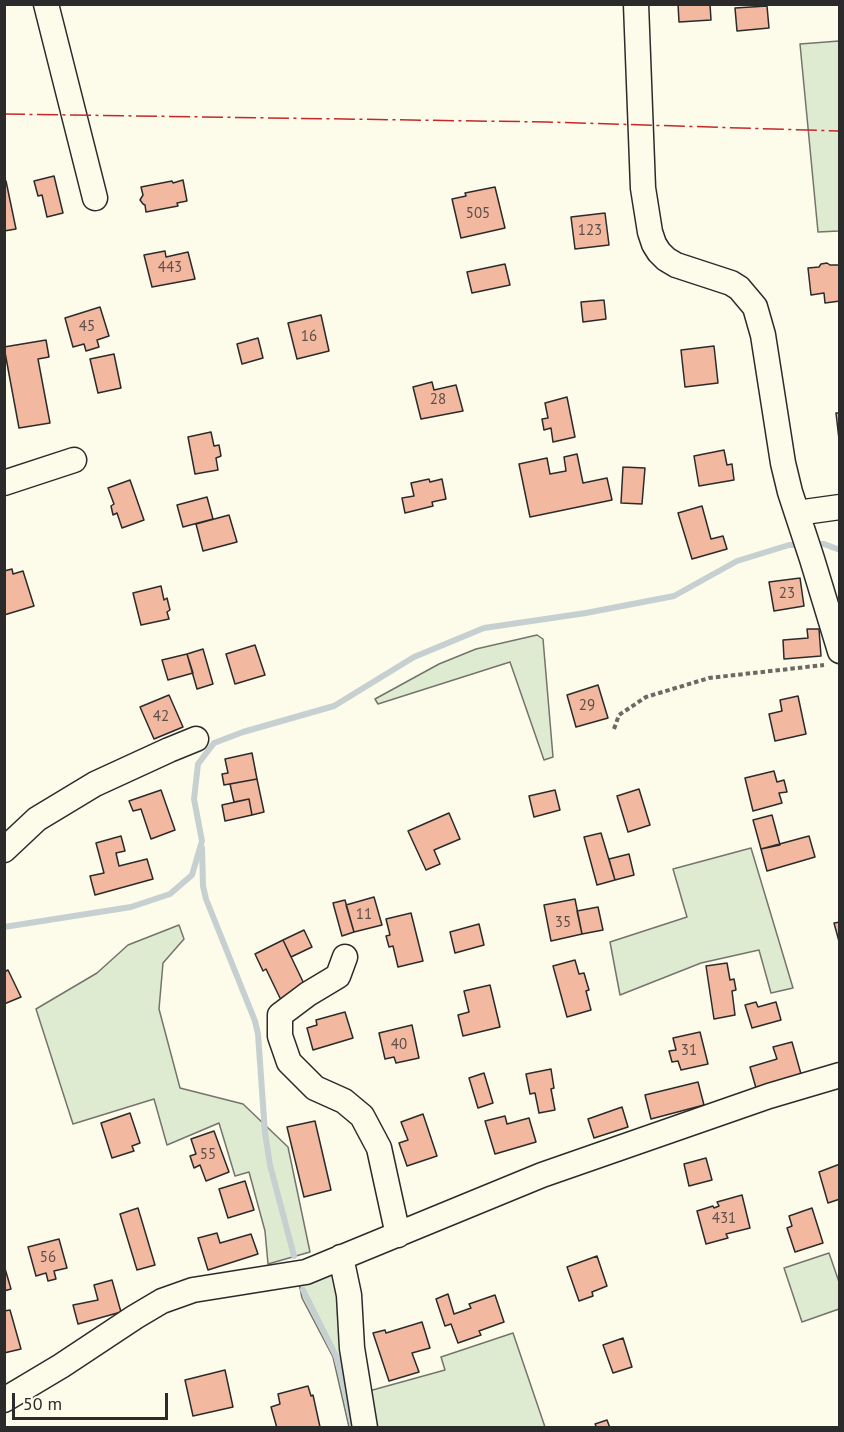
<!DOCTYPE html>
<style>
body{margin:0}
#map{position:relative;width:844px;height:1432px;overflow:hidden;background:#fdfbea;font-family:"PT Sans",sans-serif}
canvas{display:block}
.frame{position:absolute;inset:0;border:6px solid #2b2b2b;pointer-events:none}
.scale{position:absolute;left:12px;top:1393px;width:156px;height:27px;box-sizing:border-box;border:3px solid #2b2b2b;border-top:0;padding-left:8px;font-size:18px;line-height:21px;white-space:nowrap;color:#2b2b2b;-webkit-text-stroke:4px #fdfbea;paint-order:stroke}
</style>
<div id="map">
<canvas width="844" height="1432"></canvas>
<div class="frame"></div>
<div class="scale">50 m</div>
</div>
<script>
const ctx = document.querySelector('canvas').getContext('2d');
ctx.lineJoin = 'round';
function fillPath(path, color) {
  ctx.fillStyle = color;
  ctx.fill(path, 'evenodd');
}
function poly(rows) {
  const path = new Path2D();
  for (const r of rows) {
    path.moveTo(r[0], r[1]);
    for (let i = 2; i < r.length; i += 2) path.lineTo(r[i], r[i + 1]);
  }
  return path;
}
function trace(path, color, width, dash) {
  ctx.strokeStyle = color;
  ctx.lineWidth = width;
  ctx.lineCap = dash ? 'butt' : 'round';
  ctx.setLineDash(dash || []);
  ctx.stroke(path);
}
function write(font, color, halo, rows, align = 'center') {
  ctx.font = font + ' "PT Sans",sans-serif';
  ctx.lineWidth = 4.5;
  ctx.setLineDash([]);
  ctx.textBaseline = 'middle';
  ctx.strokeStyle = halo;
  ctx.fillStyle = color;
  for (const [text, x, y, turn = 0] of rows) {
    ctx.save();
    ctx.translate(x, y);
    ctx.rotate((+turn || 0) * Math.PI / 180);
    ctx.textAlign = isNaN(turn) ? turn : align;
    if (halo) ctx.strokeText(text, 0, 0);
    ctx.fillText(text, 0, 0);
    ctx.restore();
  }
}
const green = poly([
 [839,41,839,231,818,232,800,44,839,41],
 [537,635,543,639,553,757,544,760,510,662,378,704,375,699,439,664,476,649,537,635],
 [751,848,793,988,771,993,759,950,701,963,620,995,610,942,687,917,673,869,751,848],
 [179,925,184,939,163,963,159,1009,180,1088,243,1104,288,1147,310,1252,268,1264,265,1231,249,1172,235,1176,219,1123,167,1145,154,1099,73,1124,36,1009,97,973,128,945,179,925],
 [829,1253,839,1282,839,1309,802,1322,784,1268,829,1253],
 [330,1273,339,1279,359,1427,349,1427,333,1357,302,1298,299,1283,330,1273],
 [513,1333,545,1427,374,1427,369,1391,445,1370,441,1357,513,1333]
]);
fillPath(green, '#deebd1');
trace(green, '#74746e', 1.5);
trace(poly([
 [812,544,824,544,840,550],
 [202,848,203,886,206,899,255,1021,258,1034,265,1133,270,1165,294,1256],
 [4,927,131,907,170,894,192,875,202,841,194,799,198,764,214,743,243,732,334,706,414,657,484,628,586,613,674,596,737,561,789,545,802,545],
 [303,1290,336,1356,344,1385,353,1428]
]), '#c7d0d0', 6);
const building = poly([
 [678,4,710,4,711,20,679,22,678,4],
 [767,6,769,28,737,31,735,8,767,6],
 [54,176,63,213,47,217,42,195,38,196,34,181,54,176],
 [183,180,187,201,177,203,178,206,146,212,145,205,143,204,140,200,143,195,141,187,172,181,173,183,183,180],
 [6,181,16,229,4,231,4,182,6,181],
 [495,187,505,228,461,238,452,199,466,196,465,193,495,187],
 [605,213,609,245,575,249,571,217,605,213],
 [165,251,166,257,188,252,195,279,152,287,144,255,165,251],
 [827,263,830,265,839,265,840,301,825,303,824,293,811,295,808,268,819,267,821,264,827,263],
 [505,264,510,285,472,293,467,272,505,264],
 [604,300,606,319,583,322,581,302,604,300],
 [100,307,109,336,97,340,99,347,86,351,84,344,73,347,65,318,100,307],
 [321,315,329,351,297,359,288,323,321,315],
 [258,338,263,358,242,364,237,344,258,338],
 [46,340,49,357,38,359,50,423,19,428,4,347,46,340],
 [714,346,718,383,685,387,681,350,714,346],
 [114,354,121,388,98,393,90,359,114,354],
 [432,382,434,390,456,385,463,411,421,419,413,387,432,382],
 [567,397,575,437,553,442,551,428,544,430,542,419,548,418,545,403,567,397],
 [836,413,840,413,840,448,836,413],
 [211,432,214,446,219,445,221,456,216,458,218,470,195,474,188,437,211,432],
 [724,450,727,465,732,464,734,480,699,486,694,456,724,450],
 [577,454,583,483,607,478,612,500,530,517,519,464,547,458,550,474,566,471,564,457,577,454],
 [623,467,645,468,642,504,621,503,623,467],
 [429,479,430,482,442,479,446,499,432,502,433,506,405,513,402,498,414,496,411,483,429,479],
 [130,480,144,520,122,528,117,513,113,515,111,506,114,504,108,488,130,480],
 [207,497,213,519,183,527,177,505,207,497],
 [702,506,711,539,723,536,727,549,692,559,678,513,702,506],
 [229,515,237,542,203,551,196,524,229,515],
 [12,569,13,574,23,571,34,606,4,615,4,571,12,569],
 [800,578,804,606,774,611,769,582,800,578],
 [161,586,164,600,167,598,170,610,167,612,169,619,141,625,133,593,161,586],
 [807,629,819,629,821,656,784,659,783,640,808,638,807,629],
 [255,645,265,675,235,684,226,654,255,645],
 [203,649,213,684,197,689,187,654,203,649],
 [187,654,193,673,168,680,162,660,187,654],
 [598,685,608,718,576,727,567,695,598,685],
 [169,695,183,727,154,739,140,707,169,695],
 [798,696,806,734,775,741,769,714,782,711,780,700,798,696],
 [252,753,257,779,224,785,222,774,228,773,225,759,252,753],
 [774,771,777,782,784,780,787,792,779,793,782,803,753,811,745,778,774,771],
 [257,779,264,812,252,815,249,799,234,802,230,784,257,779],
 [639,789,650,825,628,832,617,796,639,789],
 [161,790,175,830,151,839,141,809,133,811,129,801,161,790],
 [555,790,560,810,534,817,529,796,555,790],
 [249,799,252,815,225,821,222,805,249,799],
 [449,813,460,839,434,850,440,864,426,870,408,831,449,813],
 [772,815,780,845,761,849,753,820,772,815],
 [601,833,615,880,597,885,584,837,601,833],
 [121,836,125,851,116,853,119,866,147,859,153,879,95,895,90,876,104,873,96,843,121,836],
 [809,836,815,857,767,871,761,849,809,836],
 [629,854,634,875,615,880,609,859,629,854],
 [374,897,382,925,354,932,346,905,374,897],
 [575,899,582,934,551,941,544,905,575,899],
 [345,900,354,932,342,936,333,903,345,900],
 [598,907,603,930,582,934,577,911,598,907],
 [411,913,423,961,398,967,393,946,389,947,386,936,390,935,386,919,411,913],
 [840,922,840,945,834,923,840,922],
 [479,924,484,945,455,953,450,932,479,924],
 [304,930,312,947,291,957,283,940,304,930],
 [283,940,306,988,281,1000,266,969,263,971,255,954,283,940],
 [575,960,579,974,584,973,589,990,586,991,591,1010,567,1017,553,966,575,960],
 [727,963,730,980,734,979,736,990,732,991,735,1015,714,1019,706,966,727,963],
 [8,970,21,997,4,1004,4,972,8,970],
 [490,985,500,1027,463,1036,458,1015,469,1012,464,991,490,985],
 [756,1002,758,1007,776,1002,781,1020,752,1028,745,1005,756,1002],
 [345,1012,353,1038,313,1050,307,1028,317,1025,316,1020,345,1012],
 [412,1025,419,1058,396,1063,394,1057,385,1059,379,1033,412,1025],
 [700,1032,708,1064,681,1070,678,1061,672,1062,669,1051,676,1050,673,1038,700,1032],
 [792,1042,801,1074,756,1088,750,1067,777,1059,773,1047,792,1042],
 [551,1069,554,1088,551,1089,555,1110,539,1113,535,1093,530,1094,526,1074,551,1069],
 [484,1073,493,1103,478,1108,469,1078,484,1073],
 [698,1082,704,1105,651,1119,645,1095,698,1082],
 [622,1107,628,1127,594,1138,588,1119,622,1107],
 [130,1113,140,1143,132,1146,134,1151,112,1158,101,1123,130,1113],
 [423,1114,437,1156,407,1166,399,1143,408,1140,401,1122,423,1114],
 [505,1116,507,1124,529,1118,536,1142,495,1154,485,1121,505,1116],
 [315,1121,331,1190,304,1197,287,1127,315,1121],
 [214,1131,229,1172,206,1181,200,1165,194,1168,190,1156,196,1154,191,1139,214,1131],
 [706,1158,712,1180,689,1186,684,1164,706,1158],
 [840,1164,840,1199,828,1203,819,1172,840,1164],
 [245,1181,254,1210,228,1218,219,1189,245,1181],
 [742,1195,750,1228,726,1234,728,1238,706,1244,697,1211,713,1206,714,1208,719,1206,717,1202,742,1195],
 [138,1208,155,1265,137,1270,120,1214,138,1208],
 [812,1208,823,1243,795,1252,787,1228,792,1226,789,1216,812,1208],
 [217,1233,220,1243,251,1234,258,1254,208,1270,198,1238,217,1233],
 [59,1239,67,1268,54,1271,56,1279,48,1281,46,1273,36,1276,28,1247,59,1239],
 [597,1256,607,1286,592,1292,593,1296,579,1301,567,1267,597,1256],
 [4,1265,11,1289,4,1291,4,1265],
 [112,1280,121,1312,78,1324,73,1305,98,1300,94,1285,112,1280],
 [448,1294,454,1314,471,1308,469,1304,495,1295,504,1322,479,1331,481,1335,458,1343,451,1324,445,1326,436,1299,448,1294],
 [10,1310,21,1349,4,1353,4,1311,10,1310],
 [422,1322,430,1348,412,1353,419,1372,389,1381,373,1333,385,1330,386,1333,422,1322],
 [623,1338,632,1367,613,1373,603,1345,623,1338],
 [225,1370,233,1407,193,1416,185,1380,225,1370],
 [308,1386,311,1396,313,1395,320,1427,277,1428,271,1407,280,1404,278,1394,308,1386],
 [607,1420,610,1428,597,1428,595,1424,607,1420]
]);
fillPath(building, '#f2b8a0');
trace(building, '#2b2b2b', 1.5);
const minor = poly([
 [46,4,95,198],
 [636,4,643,188,650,232,654,244,659,252,666,259,676,265,731,283,739,288,755,307,763,335,783,463,790,492,812,559,840,651],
 [4,483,74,460],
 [797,513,840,507],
 [4,850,37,819,95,784,169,750,196,739],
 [345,957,338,976,308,994,280,1015,280,1036,289,1062,315,1088,344,1101,362,1116,379,1148,398,1235],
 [341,1257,349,1295,352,1348,365,1428],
 [4,1400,61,1366,135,1317,162,1301,193,1290,306,1272,542,1175,769,1096,840,1075]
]);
trace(minor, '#2b2b2b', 27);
trace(poly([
 [614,729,619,715,646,697,709,678,824,665]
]), '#6a6964', 4, [4.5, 3]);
trace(minor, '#fdfbea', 24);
trace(poly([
 [4,114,546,122,840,131]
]), '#c62828', 1.5, [21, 4.5, 3, 4.5]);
write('15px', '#5d4e48', null, [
 ["505",478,214],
 ["123",590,231],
 ["443",170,268],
 ["45",87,327],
 ["16",309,337],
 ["28",438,400],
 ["23",787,594],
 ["29",587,706],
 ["42",161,717],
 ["11",364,915],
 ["35",563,923],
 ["40",399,1045],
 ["31",689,1051],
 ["55",208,1155],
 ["431",724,1219],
 ["56",48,1258]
]);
</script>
